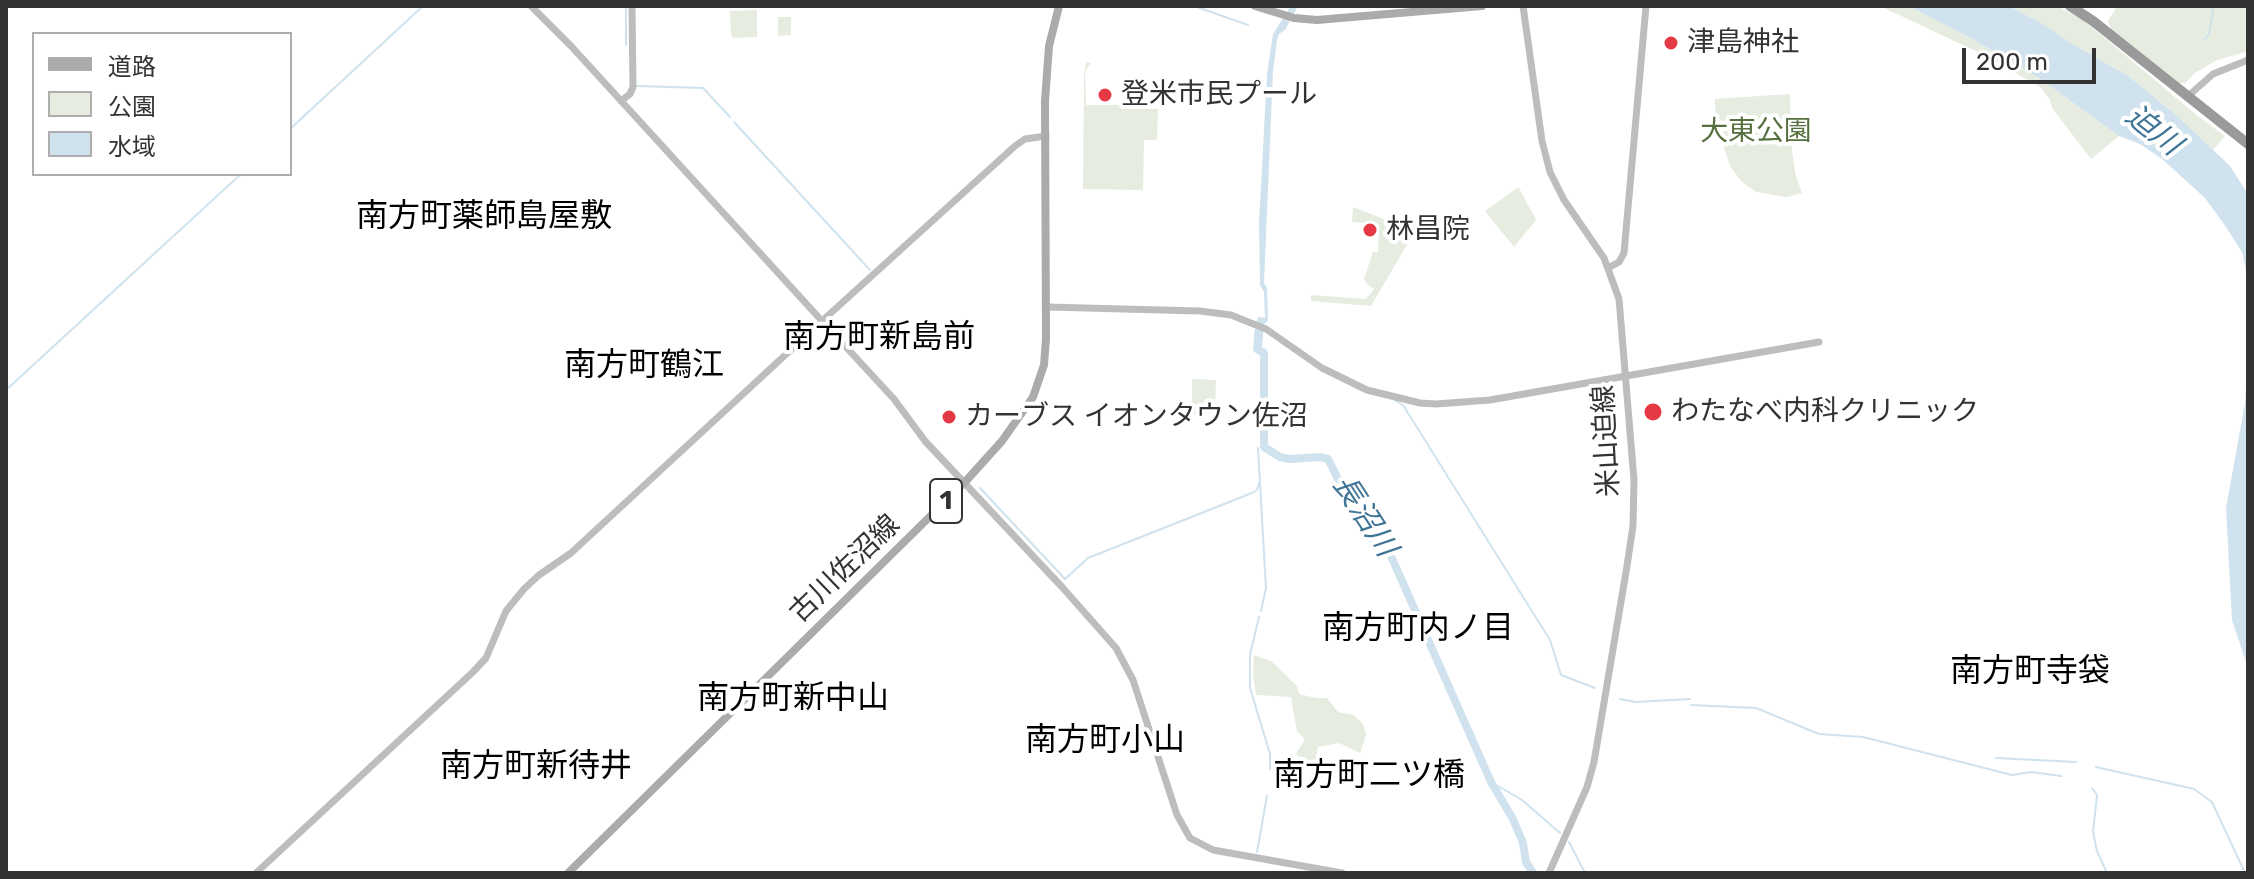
<!DOCTYPE html>
<meta charset="utf-8">
<style>
body{margin:0}
#map{position:relative;width:2254px;height:879px;overflow:hidden;background:#fff;font-family:Rubik,"Noto Sans JP",sans-serif}
canvas{display:block}
.frame{position:absolute;inset:0;border:8px solid #333;pointer-events:none}
.legend{position:absolute;left:32px;top:32px;width:260px;height:144px;box-sizing:border-box;background:#fff;border:2px solid #adadad;margin:0;padding:10px 14px;list-style:none;font-size:24px;color:#333}
.legend li{display:flex;align-items:center;gap:16px;height:40px}
.legend b{width:40px;border:2px solid #adadad}
.scale{position:absolute;left:1962px;top:48px;width:134px;height:36px;box-sizing:border-box;border:4px solid #333;border-top:0;padding-left:10px;font-size:24px;line-height:28px;white-space:nowrap;color:#333;-webkit-text-stroke:6px #fff;paint-order:stroke}
</style>
<div id="map">
<canvas width="2254" height="879"></canvas>
<div class="frame"></div>
<ul class="legend">
<li><b style="height:10px;background:#ababab"></b>道路</li>
<li><b style="height:22px;background:#e6ecdf"></b>公園</li>
<li><b style="height:22px;background:#cfe2ee"></b>水域</li>
</ul>
<div class="scale">200 m</div>
</div>
<script>
const ctx = document.querySelector('canvas').getContext('2d');
ctx.lineJoin = 'round';
function fillPath(path, color) {
  ctx.fillStyle = color;
  ctx.fill(path, 'evenodd');
}
function poly(rows) {
  const path = new Path2D();
  for (const r of rows) {
    path.moveTo(r[0], r[1]);
    for (let i = 2; i < r.length; i += 2) path.lineTo(r[i], r[i + 1]);
  }
  return path;
}
function trace(path, color, width, dash) {
  ctx.strokeStyle = color;
  ctx.lineWidth = width;
  ctx.lineCap = dash ? 'butt' : 'round';
  ctx.setLineDash(dash || []);
  ctx.stroke(path);
}
function write(font, color, halo, rows, align = 'center') {
  ctx.font = font + ' Rubik,"Noto Sans JP",sans-serif';
  ctx.lineWidth = 8;
  ctx.setLineDash([]);
  ctx.textBaseline = 'middle';
  ctx.strokeStyle = halo;
  ctx.fillStyle = color;
  for (const [text, x, y, turn = 0] of rows) {
    ctx.save();
    ctx.translate(x, y);
    ctx.rotate((+turn || 0) * Math.PI / 180);
    ctx.textAlign = isNaN(turn) ? turn : align;
    if (halo) ctx.strokeText(text, 0, 0);
    ctx.fillText(text, 0, 0);
    ctx.restore();
  }
}
fillPath(poly([
 [1880,6,1909,6,1974,40,2039,78,2119,136,2091,159,2052,108,2050,100,2040,87,1984,55],
 [2009,6,2057,6,2082,19,2199,117,2225,136,2213,150,2175,114,2127,75,2072,44,2043,24],
 [2114,6,2248,6,2248,51,2215,61,2195,73,2185,83,2179,83,2111,29,2108,21,2115,10],
 [757,10,757,37,733,38,731,35,730,11],
 [778,17,791,17,791,35,778,36],
 [1086,62,1091,63,1085,71,1086,105,1125,105,1126,109,1158,109,1157,140,1144,140,1143,189,1141,190,1083,189,1084,75],
 [1790,94,1791,142,1795,173,1802,193,1786,197,1756,192,1741,181,1730,166,1716,122,1715,99],
 [1517,188,1519,188,1536,220,1514,247,1485,211],
 [1353,207,1415,231,1371,306,1311,301,1311,295,1366,299,1374,289,1368,285,1364,279,1373,252,1378,252,1379,224,1352,222],
 [1192,379,1216,380,1215,413,1192,415],
 [1254,655,1271,661,1297,686,1299,694,1316,698,1327,698,1338,712,1354,715,1363,724,1366,735,1360,753,1339,743,1318,747,1315,764,1303,761,1296,754,1305,739,1297,731,1291,697,1256,695,1253,675]
]), '#e6ecdf');
fillPath(poly([
 [1291,6,1298,6,1285,30,1279,34,1277,40,1273,71,1264,283,1267,288,1268,321,1264,324,1262,347,1254,348,1254,334,1258,317,1265,318,1264,292,1260,285,1259,223,1267,74,1273,34],
 [1909,6,2009,6,2043,24,2072,44,2127,75,2175,114,2230,166,2248,194,2248,280,2242,252,2224,224,2205,198,2162,159,2140,144,2119,136,2039,78,1974,40],
 [2248,346,2248,668,2232,620,2226,508,2245,403]
]), '#cfe2ee');
trace(poly([
 [1194,6,1248,25],
 [2205,39,2209,34,2213,12,2211,6],
 [626,45,626,6],
 [637,86,703,88,730,117],
 [734,122,870,270],
 [290,129,423,6],
 [6,390,241,174],
 [1393,399,1403,405,1550,640,1561,675,1595,688],
 [1258,448,1266,588,1261,611],
 [980,488,1065,579,1088,558,1252,493,1257,490,1259,483],
 [1259,617,1250,655,1250,688,1270,754,1270,769],
 [1620,699,1636,702,1690,699],
 [1691,705,1756,708,1819,734,1863,737,2012,775,2031,772,2061,776],
 [1996,758,2076,762],
 [2096,767,2194,789,2212,802,2245,873],
 [1491,782,1522,800,1560,833],
 [2092,788,2097,795,2093,832,2097,851,2107,873],
 [1569,842,1585,873],
 [1257,852,1267,796]
]), '#cfe2ee', 2);
trace(poly([
 [1258,338,1257,349,1264,353,1264,447,1280,457,1289,459,1320,457,1328,459,1348,499,1373,541,1378,547,1387,550,1391,556,1491,782,1513,819,1523,843,1526,862,1533,873]
]), '#cfe2ee', 8);
trace(poly([
 [1523,6,1542,141,1550,172,1564,200,1604,258,1619,299,1634,480,1633,526,1627,566,1594,762,1587,787,1549,873],
 [2187,97,2213,74,2248,60],
 [621,101,630,94,633,87,632,6],
 [1046,136,1025,139,1015,146,822,321,894,399,925,441,1062,587,1116,648,1133,680,1177,815,1190,838,1213,850,1342,873],
 [1608,268,1619,262,1624,253,1646,6],
 [1047,307,1200,311,1231,315,1266,329,1322,368,1367,390,1420,403,1436,404,1490,400,1819,342],
 [256,873,473,672,486,658,506,611,524,589,539,575,571,553,822,321,571,46,531,6]
]), '#bdbdbd', 7);
trace(poly([
 [1255,6,1294,18,1317,20,1482,6],
 [568,873,965,482,1002,441,1033,397,1044,365,1046,339,1045,101,1049,46,1059,6]
]), '#ababab', 8);
trace(poly([
 [2070,6,2093,21,2248,144]
]), '#9a9a9a', 10);
for (const [x, y, r, color] of [
 [1671,43,8,"#e63946"],
 [1105,95,8,"#e63946"],
 [1370,230,8,"#e63946"],
 [1653,412,10,"#e63946"],
 [949,417,8,"#e63946"]
]) {
  const dot = new Path2D();
  dot.arc(x, y, r, 0, 2 * Math.PI);
  ctx.fillStyle = color;
  ctx.fill(dot);
  trace(dot, '#fff', 3);
}
for (const [x, y, w] of [
 [946,501,32]
]) {
  const box = new Path2D();
  box.roundRect(x - w / 2, y - 22, w, 44, 6);
  ctx.fillStyle = '#fff';
  ctx.fill(box);
  trace(box, '#333', 2);
}
write('bold 26px', '#333', null, [
 ["1",946,501]
]);
write('28px', '#333', '#fff', [
 ["津島神社",1687,43],
 ["登米市民プール",1121,95],
 ["林昌院",1386,230],
 ["わたなべ内科クリニック",1671,412],
 ["カーブス イオンタウン佐沼",965,417]
], 'left');
write('28px', '#56703f', '#fff', [
 ["大東公園",1756,132]
]);
write('28px', '#333', '#fff', [
 ["米山迫線",1607,441,-93],
 ["古川佐沼線",845,569,-44]
]);
write('italic 30px', '#3f7597', '#fff', [
 ["迫川",2153,131,38],
 ["長沼川",1364,516,57]
]);
write('32px', '#000', '#fff', [
 ["南方町薬師島屋敷",484,217],
 ["南方町新島前",879,338],
 ["南方町鶴江",644,366],
 ["南方町内ノ目",1418,629],
 ["南方町寺袋",2030,672],
 ["南方町新中山",793,699],
 ["南方町小山",1105,741],
 ["南方町新待井",536,767],
 ["南方町二ツ橋",1369,776]
]);
</script>
